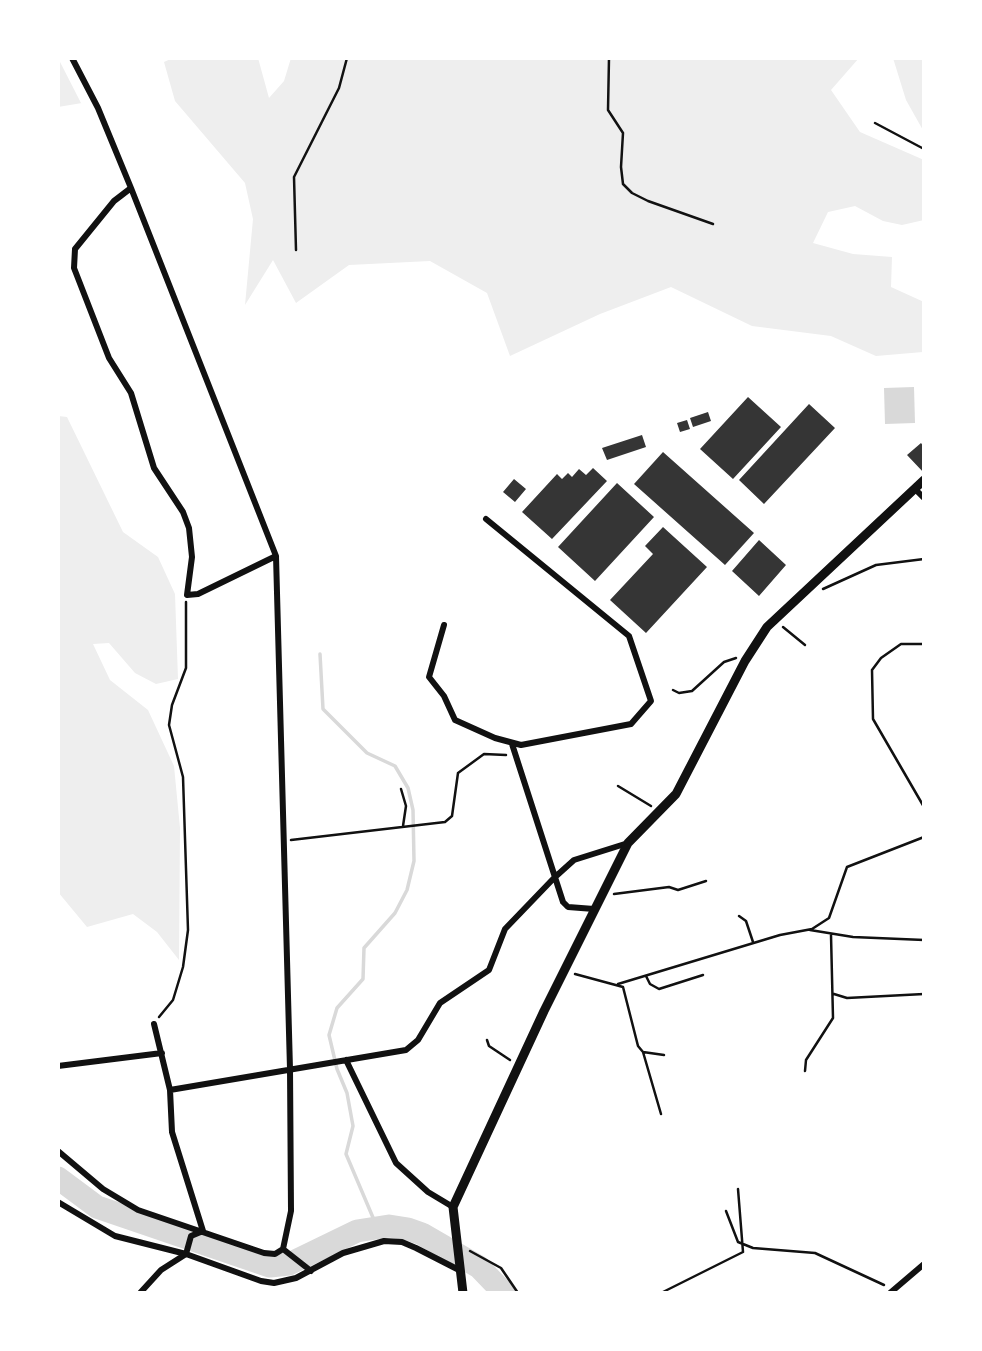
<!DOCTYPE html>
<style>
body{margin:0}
#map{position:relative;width:982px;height:1351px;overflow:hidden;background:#fff;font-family:"PT Sans Narrow",sans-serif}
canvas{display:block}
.frame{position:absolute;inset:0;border:60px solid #fff;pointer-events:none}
</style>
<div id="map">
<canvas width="982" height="1351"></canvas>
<div class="frame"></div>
</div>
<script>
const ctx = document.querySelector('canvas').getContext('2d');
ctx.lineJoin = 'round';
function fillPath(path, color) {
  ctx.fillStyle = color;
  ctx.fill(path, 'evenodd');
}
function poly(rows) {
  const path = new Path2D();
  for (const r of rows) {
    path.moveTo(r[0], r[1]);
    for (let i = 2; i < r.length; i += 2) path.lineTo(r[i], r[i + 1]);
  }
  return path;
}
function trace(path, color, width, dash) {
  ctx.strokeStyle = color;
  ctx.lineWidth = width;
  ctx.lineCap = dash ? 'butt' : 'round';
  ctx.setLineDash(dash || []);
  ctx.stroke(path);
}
fillPath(poly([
 [58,58,81,103,82,103,58,107],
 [173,58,258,58,269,98,284,81,291,58,859,58,831,90,860,132,924,160,924,220,902,225,883,221,855,206,828,212,813,243,853,254,892,257,891,287,924,302,923,352,876,356,831,336,752,326,671,287,600,314,510,356,487,293,430,261,349,265,296,303,273,260,245,305,253,219,245,183,175,101,164,62],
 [893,58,924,58,924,132,906,100],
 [58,416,67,417,123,532,158,557,175,594,178,679,156,684,135,673,109,643,93,644,110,680,148,710,174,766,180,828,179,960,157,932,133,914,87,927,58,892]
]), '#eee');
fillPath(poly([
 [914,387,915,423,885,424,884,388]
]), '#d9d9d9');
trace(poly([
 [320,654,323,709,367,753,395,766,408,788,413,810,414,861,407,890,395,913,364,948,363,979,337,1008,329,1035,337,1069,347,1093,353,1126,346,1154,377,1227]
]), '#d9d9d9', 3.5);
trace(poly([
 [58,1178,97,1207,270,1266,289,1264,357,1231,389,1226,408,1229,422,1234,479,1267,504,1293]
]), '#d9d9d9', 23);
fillPath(poly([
 [748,397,781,427,733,479,700,449],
 [809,404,835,428,764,504,739,480],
 [708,412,711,421,693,427,690,418],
 [687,420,690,429,680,432,677,423],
 [642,435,646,447,607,460,602,448],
 [921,443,924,447,924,473,907,455],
 [663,452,754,533,725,565,634,484],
 [593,468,607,481,552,539,522,512,557,474,562,479,568,473,572,477,579,469,586,475],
 [514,479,526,489,515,502,503,492],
 [617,483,654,517,595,581,558,547],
 [663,527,707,567,646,633,610,600,653,554,645,546],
 [759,540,786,565,759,596,732,571]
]), '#353535');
trace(poly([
 [609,58,608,110,623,133,621,167,623,184,632,193,648,201,713,224],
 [875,123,924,149],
 [296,250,294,177,339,88,347,58],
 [823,589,876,565,924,559],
 [783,627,805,645],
 [924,644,901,644,881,658,872,670,873,719,924,807],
 [673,690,679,693,692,691,724,662,736,658],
 [618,786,651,806],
 [401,789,406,806,403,826],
 [291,840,445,822,452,816,458,773,484,754,506,755],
 [614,894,669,887,678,890,706,881],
 [739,916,746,921,753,942],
 [810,930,853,937,924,940],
 [575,974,623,987,638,1046,643,1052,664,1055],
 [646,976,650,984,659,989,703,975],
 [618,984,780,935,812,929,829,918,847,867,924,837],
 [834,994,847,998,924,994],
 [159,1017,173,1000,183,967,188,930,183,777,169,725,172,705,186,668,186,602],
 [487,1040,489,1046,510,1060],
 [643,1052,661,1114],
 [805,1071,806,1060,833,1018,831,935],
 [726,1211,738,1242,753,1248,815,1253,884,1285],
 [470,1251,501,1268,518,1293],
 [661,1293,743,1252,738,1189]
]), '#111', 2.5);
trace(poly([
 [131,188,114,201,75,249,74,268,109,358,131,393,154,468,183,512,189,528,192,557,187,595,198,594,276,556],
 [915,489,924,498],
 [444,625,429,677,444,696,455,720,495,738,521,745,631,724,651,701,629,636,486,519],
 [512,744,563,902,568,907,594,909],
 [154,1024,170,1090,172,1132,203,1231],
 [346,1060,396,1163,428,1192,453,1207],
 [58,1066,162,1053],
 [170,1090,406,1050,418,1040,440,1003,489,970,505,929,554,878,574,860,628,843],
 [58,1151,103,1189,138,1210,264,1253,275,1254,283,1249,291,1211,290,1069,276,556,131,188,98,108,72,58],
 [58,1202,115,1236,186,1254,261,1281,274,1283,296,1278,343,1253,384,1241,402,1242,416,1248,459,1270],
 [283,1249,311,1271],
 [140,1293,161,1270,186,1254,191,1236,203,1231],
 [890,1293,924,1264]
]), '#111', 6);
trace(poly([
 [463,1293,453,1207,544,1011,628,843,676,794,745,661,767,627,924,480]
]), '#111', 9);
</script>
